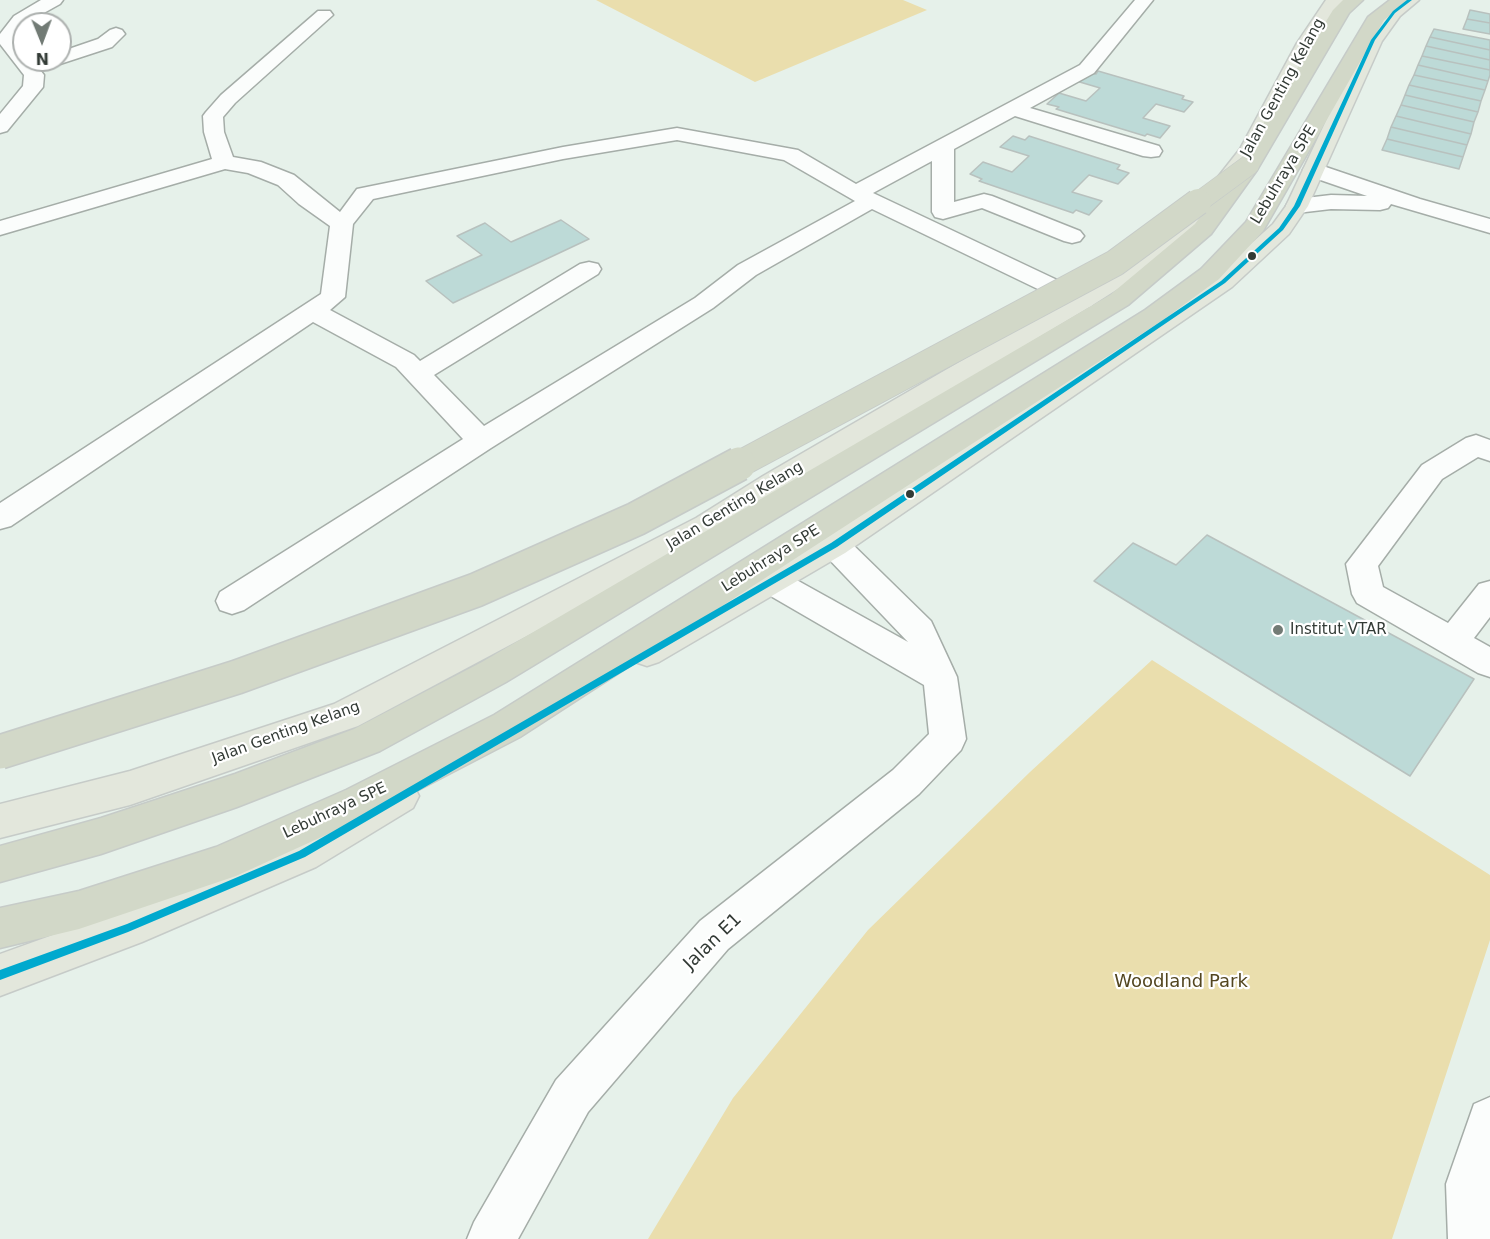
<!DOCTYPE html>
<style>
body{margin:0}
#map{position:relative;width:1490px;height:1239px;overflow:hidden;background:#e6f1ea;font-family:"DejaVu Sans",sans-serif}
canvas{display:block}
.north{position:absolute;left:12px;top:12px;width:60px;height:60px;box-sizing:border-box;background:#fff;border:2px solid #adb1af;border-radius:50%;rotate:179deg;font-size:16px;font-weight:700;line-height:24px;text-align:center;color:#333b36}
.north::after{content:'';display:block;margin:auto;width:21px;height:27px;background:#727b75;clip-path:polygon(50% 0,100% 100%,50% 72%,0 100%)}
</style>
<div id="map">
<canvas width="1490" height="1239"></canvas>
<div class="north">N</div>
</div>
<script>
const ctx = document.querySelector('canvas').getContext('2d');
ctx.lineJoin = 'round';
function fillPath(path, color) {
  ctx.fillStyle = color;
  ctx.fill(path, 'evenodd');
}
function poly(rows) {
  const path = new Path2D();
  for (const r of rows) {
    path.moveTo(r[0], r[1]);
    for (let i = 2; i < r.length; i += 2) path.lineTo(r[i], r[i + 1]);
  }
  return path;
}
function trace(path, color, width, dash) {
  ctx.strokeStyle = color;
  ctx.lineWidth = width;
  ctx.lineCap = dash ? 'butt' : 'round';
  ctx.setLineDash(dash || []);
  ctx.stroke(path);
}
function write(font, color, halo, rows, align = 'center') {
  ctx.font = font + ' "DejaVu Sans",sans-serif';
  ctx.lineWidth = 4.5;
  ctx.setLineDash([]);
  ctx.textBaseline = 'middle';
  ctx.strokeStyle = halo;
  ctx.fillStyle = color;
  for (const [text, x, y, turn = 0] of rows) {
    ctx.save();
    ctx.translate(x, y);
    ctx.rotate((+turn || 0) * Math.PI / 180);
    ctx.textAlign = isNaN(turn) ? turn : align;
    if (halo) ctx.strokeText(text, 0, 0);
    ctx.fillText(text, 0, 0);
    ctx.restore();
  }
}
fillPath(poly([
 [596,0,903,0,927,10,755,82],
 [1152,660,1490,875,1490,940,1392,1239,648,1239,733,1098,868,930,1030,772]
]), '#eadead');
const building = poly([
 [1470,10,1490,14,1490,23,1467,19,1470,10],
 [1467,19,1490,23,1490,34,1463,29,1467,19],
 [1434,29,1490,40,1490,50,1430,37,1434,29],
 [1430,37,1490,50,1490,60,1426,46,1430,37],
 [1426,46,1490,60,1490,70,1422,56,1426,46],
 [1422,56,1490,70,1490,75,1488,81,1418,65,1422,56],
 [1418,65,1488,81,1485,90,1414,75,1418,65],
 [1084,71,1096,74,1098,71,1184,96,1182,99,1193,102,1184,112,1156,104,1143,118,1170,126,1160,138,1147,134,1145,136,1056,109,1059,107,1047,104,1059,93,1086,101,1100,88,1073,80,1084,71],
 [1414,75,1485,90,1481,101,1409,85,1414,75],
 [1409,85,1481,101,1478,112,1405,95,1409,85],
 [1405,95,1478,112,1474,122,1401,105,1405,95],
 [1401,105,1474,122,1471,134,1396,116,1401,105],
 [1396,116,1471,134,1467,145,1391,127,1396,116],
 [1391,127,1467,145,1463,157,1387,139,1391,127],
 [1013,136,1025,140,1029,136,1120,165,1117,169,1129,173,1118,184,1089,175,1072,192,1102,201,1089,215,1076,210,1073,213,979,181,982,179,970,174,983,162,1012,172,1029,156,1000,147,1013,136],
 [1387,139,1463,157,1459,169,1382,150,1387,139],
 [561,220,589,239,453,303,426,281,482,255,457,236,485,223,511,242,561,220],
 [1207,535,1474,679,1410,776,1094,581,1133,543,1176,565,1207,535]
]);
fillPath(building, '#bddad7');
trace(building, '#b8c1be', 1.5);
const minor = poly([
 [41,0,63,0,60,4,24,24,15,39,24,50,24,60,32,60,44,75,43,87,7,131,0,133,0,114,23,86,24,75,0,44,0,34,14,16,41,0],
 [1135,0,1153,0,1094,73,1030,108,1159,146,1162,151,1159,156,1151,157,1143,156,1015,116,954,149,954,202,984,194,992,196,1080,231,1084,236,1080,241,1072,243,1064,241,982,208,943,219,935,217,932,212,932,161,873,193,1091,296,1095,301,1091,306,1082,309,1073,306,872,209,756,275,713,308,491,448,244,610,232,614,220,610,216,601,220,592,463,439,396,367,313,322,11,526,0,529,0,503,321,294,330,226,299,204,278,185,248,173,225,169,0,235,0,221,212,159,204,132,203,116,206,112,221,95,318,11,330,11,333,15,235,103,223,117,224,132,233,157,261,162,294,175,340,212,357,189,563,147,677,128,798,150,856,184,1080,65,1135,0],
 [677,140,784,160,855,201,738,265,695,298,484,426,434,375,598,274,601,269,598,264,589,262,580,264,420,361,414,355,330,310,345,297,353,224,373,199,563,159,677,140],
 [116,28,122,30,125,34,112,47,60,64,52,60,60,60,60,52,98,39,110,30,116,28],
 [1314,163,1420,199,1490,219,1490,233,1391,204,1388,208,1380,210,1331,209,1297,213,1289,211,1286,206,1289,201,1297,199,1331,195,1367,196,1306,175,1303,170,1306,165,1314,163],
 [1476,435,1490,440,1490,461,1478,457,1442,479,1378,566,1383,587,1448,623,1479,584,1490,581,1490,617,1474,638,1490,647,1490,677,1478,673,1357,603,1352,594,1346,564,1422,465,1466,438,1476,435],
 [834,533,845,537,931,621,957,677,966,739,961,750,919,794,728,949,588,1112,518,1239,467,1239,474,1222,556,1080,700,921,893,770,929,734,924,685,762,591,757,582,762,573,773,570,784,573,908,642,823,553,818,545,823,537,834,533],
 [1490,1097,1490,1239,1448,1239,1446,1184,1474,1104,1490,1097]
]);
const major = poly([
 [1326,0,1344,0,1315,43,1258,156,1207,221,1160,262,1091,306,783,490,718,534,358,726,130,805,0,838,0,804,130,771,334,704,696,518,763,476,1073,296,1144,252,1191,211,1240,149,1297,43,1326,0],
 [1399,0,1419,0,1400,16,1382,41,1308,206,1289,234,1232,287,845,553,659,662,647,666,635,662,630,652,635,642,823,537,1214,277,1273,224,1286,206,1364,40,1388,8,1399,0],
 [400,779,413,784,419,796,413,808,316,867,142,942,0,996,0,954,125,909,288,841,387,784,400,779]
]);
const highway = poly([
 [1343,0,1363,0,1349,13,1257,170,1211,234,1128,305,506,682,380,751,237,807,101,854,0,882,0,846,101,818,235,774,354,729,482,662,1110,295,1195,224,1239,163,1333,10,1343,0],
 [1390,0,1410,0,1384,20,1263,231,1219,279,1163,320,520,737,372,814,236,876,79,929,0,948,0,908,79,891,216,847,346,790,494,715,1145,310,1201,269,1246,222,1368,17,1390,0]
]);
trace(minor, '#a5ada8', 3);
trace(major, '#c6cbc8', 3);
trace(highway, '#c6cbc8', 3);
fillPath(minor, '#fbfdfc');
fillPath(major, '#e3e7dc');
fillPath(highway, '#d2d8c8');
const highwayBridgeFar2 = poly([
 [1196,204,1249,165]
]);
const highwayBridgeFar1 = poly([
 [736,466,1115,263,1198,202]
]);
const highwayBridge = poly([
 [0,752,237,677,476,590,636,519,739,464]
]);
trace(highwayBridgeFar2, '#c6cbc8', 21, []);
trace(highwayBridgeFar1, '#c6cbc8', 28, []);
trace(highwayBridge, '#c6cbc8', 36, []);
trace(highwayBridgeFar2, '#d2d8c8', 20);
trace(highwayBridgeFar1, '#d2d8c8', 26);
trace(highwayBridge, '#d2d8c8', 33);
fillPath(poly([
 [1407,0,1412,0,1395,13,1375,40,1300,206,1283,230,1225,283,837,547,305,857,128,932,0,980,0,970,127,924,299,851,831,543,1221,281,1279,228,1294,206,1371,40,1393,11,1407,0]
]), '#00a9ce');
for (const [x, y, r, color] of [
 [1252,256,5,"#333b36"],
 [910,494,5,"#333b36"],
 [1278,630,6,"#727b75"]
]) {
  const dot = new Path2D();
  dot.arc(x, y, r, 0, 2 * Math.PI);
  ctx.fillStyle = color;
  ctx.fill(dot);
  trace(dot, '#fff', 2);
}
write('15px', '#333b36', '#fff', [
 ["Jalan Genting Kelang",1283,88,-61],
 ["Lebuhraya SPE",1284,175,-59],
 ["Jalan Genting Kelang",735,506,-31],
 ["Lebuhraya SPE",771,559,-32],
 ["Jalan Genting Kelang",286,733,-20],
 ["Lebuhraya SPE",335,811,-25]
]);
write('15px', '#333b36', '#fff', [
 ["Institut VTAR",1290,630]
], 'left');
write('18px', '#333b36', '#fff', [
 ["Jalan E1",713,942,-44]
]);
write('18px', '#534620', '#fff', [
 ["Woodland Park",1181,982]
]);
</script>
